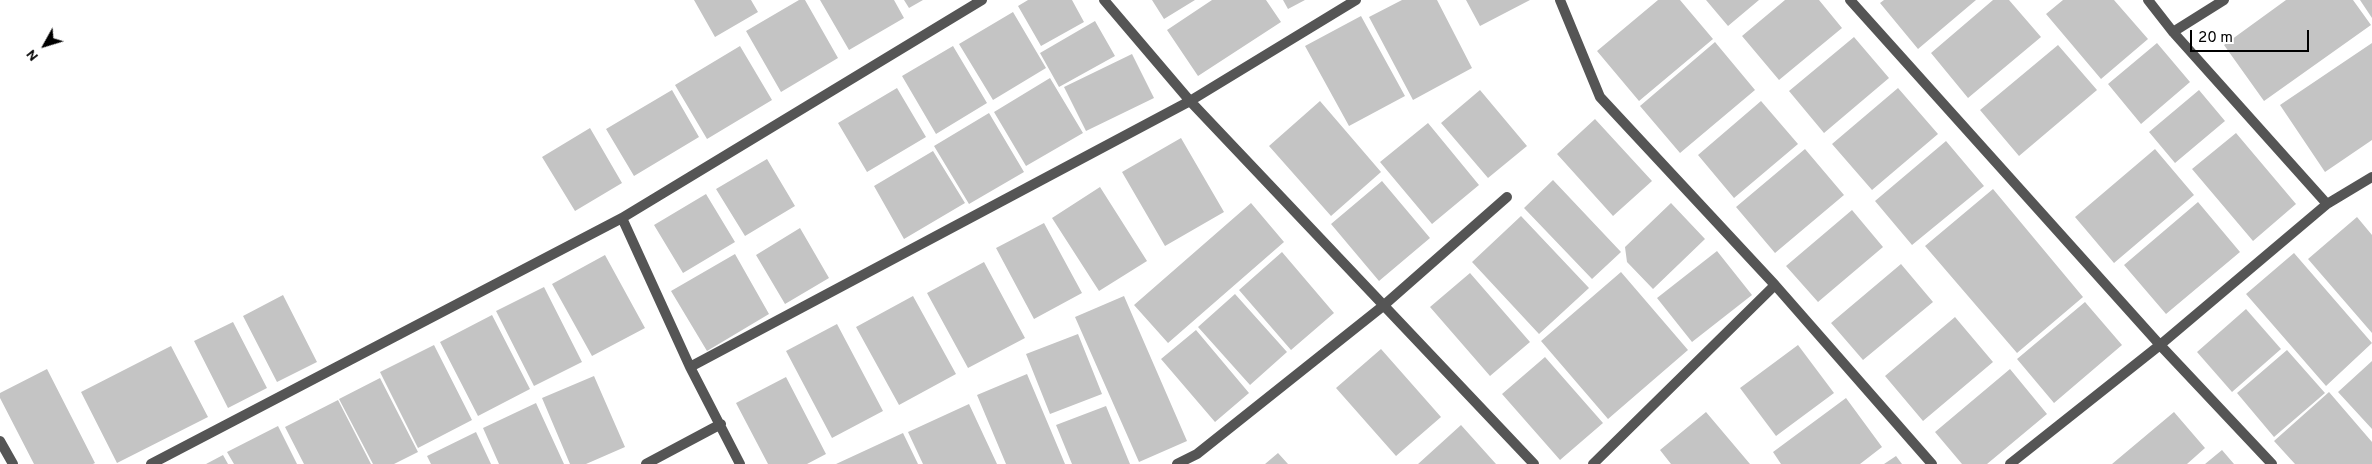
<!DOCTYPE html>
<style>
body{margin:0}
#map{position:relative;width:2372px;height:464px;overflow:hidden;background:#fff;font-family:Overpass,sans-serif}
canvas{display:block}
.north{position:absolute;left:20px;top:20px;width:50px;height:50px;-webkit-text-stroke:4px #fff;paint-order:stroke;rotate:231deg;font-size:14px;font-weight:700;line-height:20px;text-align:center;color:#000}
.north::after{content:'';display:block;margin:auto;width:18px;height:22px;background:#000;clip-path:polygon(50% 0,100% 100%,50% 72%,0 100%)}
.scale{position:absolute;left:2190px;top:30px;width:119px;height:22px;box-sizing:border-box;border:2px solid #000;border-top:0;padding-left:6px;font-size:15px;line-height:18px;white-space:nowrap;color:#000;-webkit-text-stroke:4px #fff;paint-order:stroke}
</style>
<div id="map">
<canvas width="2372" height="464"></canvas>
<div class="north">N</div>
<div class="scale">20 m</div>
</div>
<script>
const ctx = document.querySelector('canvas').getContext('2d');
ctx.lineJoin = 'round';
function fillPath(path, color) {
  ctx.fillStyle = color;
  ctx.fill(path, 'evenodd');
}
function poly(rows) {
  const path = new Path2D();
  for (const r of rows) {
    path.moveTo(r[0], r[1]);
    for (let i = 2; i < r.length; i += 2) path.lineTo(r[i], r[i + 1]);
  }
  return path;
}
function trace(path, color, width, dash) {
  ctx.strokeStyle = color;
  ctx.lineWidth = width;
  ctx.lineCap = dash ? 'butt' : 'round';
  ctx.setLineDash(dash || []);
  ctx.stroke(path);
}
fillPath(poly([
 [694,0,751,0,758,12,715,37],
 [799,0,805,0,838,58,781,92,746,31],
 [820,0,894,0,904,18,849,50],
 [904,0,923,0,909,8],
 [1028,0,1072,0,1084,22,1041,46,1018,6],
 [1152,0,1195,0,1164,19],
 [1212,0,1266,0,1281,22,1198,76,1167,30],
 [1283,0,1305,0,1288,9],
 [1402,0,1437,0,1472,68,1413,100,1369,17],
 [1466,0,1530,0,1480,26],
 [1658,0,1680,0,1713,39,1639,101,1597,51],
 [1706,0,1759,0,1728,26],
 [1785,0,1819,0,1842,28,1779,80,1742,36],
 [1884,0,1976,0,1918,49,1880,3],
 [1993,0,2009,0,2041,37,1968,98,1931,53],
 [2063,0,2114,0,2148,39,2101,79,2046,14],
 [2286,0,2353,0,2371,25,2264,101,2224,45],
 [2360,0,2372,0,2372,18],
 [1013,12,1046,68,993,100,959,44],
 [1361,16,1405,96,1349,126,1305,46],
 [1095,21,1115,56,1059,87,1040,53],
 [1854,37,1889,78,1824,133,1789,91],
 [1715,42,1755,90,1680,153,1640,106],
 [2157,43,2190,82,2141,124,2108,84],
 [2372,43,2372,140,2325,172,2280,105],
 [2058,45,2097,90,2019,156,1980,110],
 [740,46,772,100,707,139,675,85],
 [953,46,987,103,936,134,902,76],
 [1132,54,1154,98,1086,131,1064,87],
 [1050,78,1083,133,1026,166,994,112],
 [897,88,926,137,867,172,838,123],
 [1898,88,1938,134,1872,190,1832,144],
 [672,90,699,137,634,176,606,129],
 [1480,90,1527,146,1488,178,1441,123],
 [2199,90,2225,121,2175,163,2149,132],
 [1320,101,1381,172,1331,216,1269,146],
 [1761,101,1798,144,1734,198,1698,155],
 [989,113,1024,172,969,204,934,146],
 [1595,119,1652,181,1613,216,1557,154],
 [1428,123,1479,185,1432,224,1380,162],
 [590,128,622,183,575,211,542,157],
 [2236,133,2296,204,2253,241,2192,169],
 [1181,138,1224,212,1165,246,1122,172],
 [1946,141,1984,186,1912,245,1875,201],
 [1805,149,1844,195,1775,253,1736,207],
 [2155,149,2194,195,2114,263,2075,217],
 [933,151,965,203,904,239,874,186],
 [767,159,795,206,745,236,716,189],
 [1553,180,1621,252,1592,279,1524,208],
 [1382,181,1430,238,1379,281,1331,224],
 [1100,187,1147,261,1099,291,1052,218],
 [1993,189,2083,297,2017,353,1925,246],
 [706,194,735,242,683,273,654,225],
 [2198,202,2240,252,2166,314,2124,265],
 [1251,203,1284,242,1168,343,1134,305],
 [1671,203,1705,239,1653,289,1627,262,1625,247],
 [1852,210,1883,247,1818,302,1786,266],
 [1521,216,1589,288,1539,334,1472,262],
 [2357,217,2372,235,2372,333,2308,259],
 [1044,223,1082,293,1034,319,996,248],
 [800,228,829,278,785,304,756,255],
 [1717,251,1752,295,1692,342,1657,298],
 [1282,252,1334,313,1291,350,1239,290],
 [2294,253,2372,343,2326,386,2246,294],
 [735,254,769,314,707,351,671,291],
 [605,255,645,328,592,356,552,284],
 [984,262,1025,338,968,368,927,293],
 [1901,264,1933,302,1863,360,1831,323],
 [1621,272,1688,350,1608,419,1541,341],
 [1470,273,1530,342,1490,376,1430,307],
 [544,287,582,362,534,386,496,311],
 [1235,294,1287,352,1250,385,1198,327],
 [283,295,317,362,277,382,243,316],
 [913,296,956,374,899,405,856,327],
 [1124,296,1187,441,1139,462,1075,317],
 [2085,302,2122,345,2054,403,2017,359],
 [2246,309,2281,349,2232,392,2197,352],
 [492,315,530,389,478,416,440,342],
 [1955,317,1993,362,1923,421,1885,376],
 [233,322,267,388,228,408,194,341],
 [837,324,883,411,832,438,786,351],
 [1196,330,1249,393,1215,422,1161,359],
 [1078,334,1102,394,1050,414,1026,354],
 [434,345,472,420,418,448,380,372],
 [1798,345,1834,393,1776,436,1740,388],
 [171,346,208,417,117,463,81,392],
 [1381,349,1441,417,1396,456,1336,388],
 [2287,350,2325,393,2274,437,2237,393],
 [1545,357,1603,423,1560,460,1502,394],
 [2372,361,2372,429,2338,392],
 [47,369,95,463,93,464,34,464,0,398,0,393],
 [2010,369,2047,414,1987,464,1962,464,1935,432],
 [1027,374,1065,464,1006,464,977,395],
 [594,376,625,447,586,464,570,464,542,398],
 [786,377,826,454,807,464,768,464,736,403],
 [380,378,418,452,394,464,373,464,339,399],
 [2329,392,2372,442,2372,464,2295,464,2274,441],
 [1846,398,1882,447,1860,464,1781,464,1773,452],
 [338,400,371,464,304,464,285,427],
 [536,403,564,464,499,464,483,428],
 [969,404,997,464,923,464,908,432],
 [1106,406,1130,464,1072,464,1056,425],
 [1706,412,1750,464,1671,464,1660,450],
 [2174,412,2205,448,2187,464,2112,464],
 [1461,425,1496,464,1418,464],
 [278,426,297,464,234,464,227,452],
 [476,432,491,464,431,464,427,456],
 [903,433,918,464,836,464],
 [2222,450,2234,464,2205,464],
 [1278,453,1288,464,1265,464],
 [223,455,228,464,206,464],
 [1896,456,1902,464,1884,464]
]), '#c4c4c4');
trace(poly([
 [1104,0,1190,101,1534,464],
 [1560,0,1600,97,1775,285,1932,464],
 [1850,0,2160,345,2272,464],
 [2148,0,2173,32,2327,204],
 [2173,32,2224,0],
 [622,218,690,367,740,464],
 [690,367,1190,101,1356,0],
 [0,441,13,464],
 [151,464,622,218,982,0],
 [646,464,721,424],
 [1177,464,1197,454,1383,306,1507,197],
 [1593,464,1775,285],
 [2010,464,2160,345,2327,204,2372,177]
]), '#555', 10);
</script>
